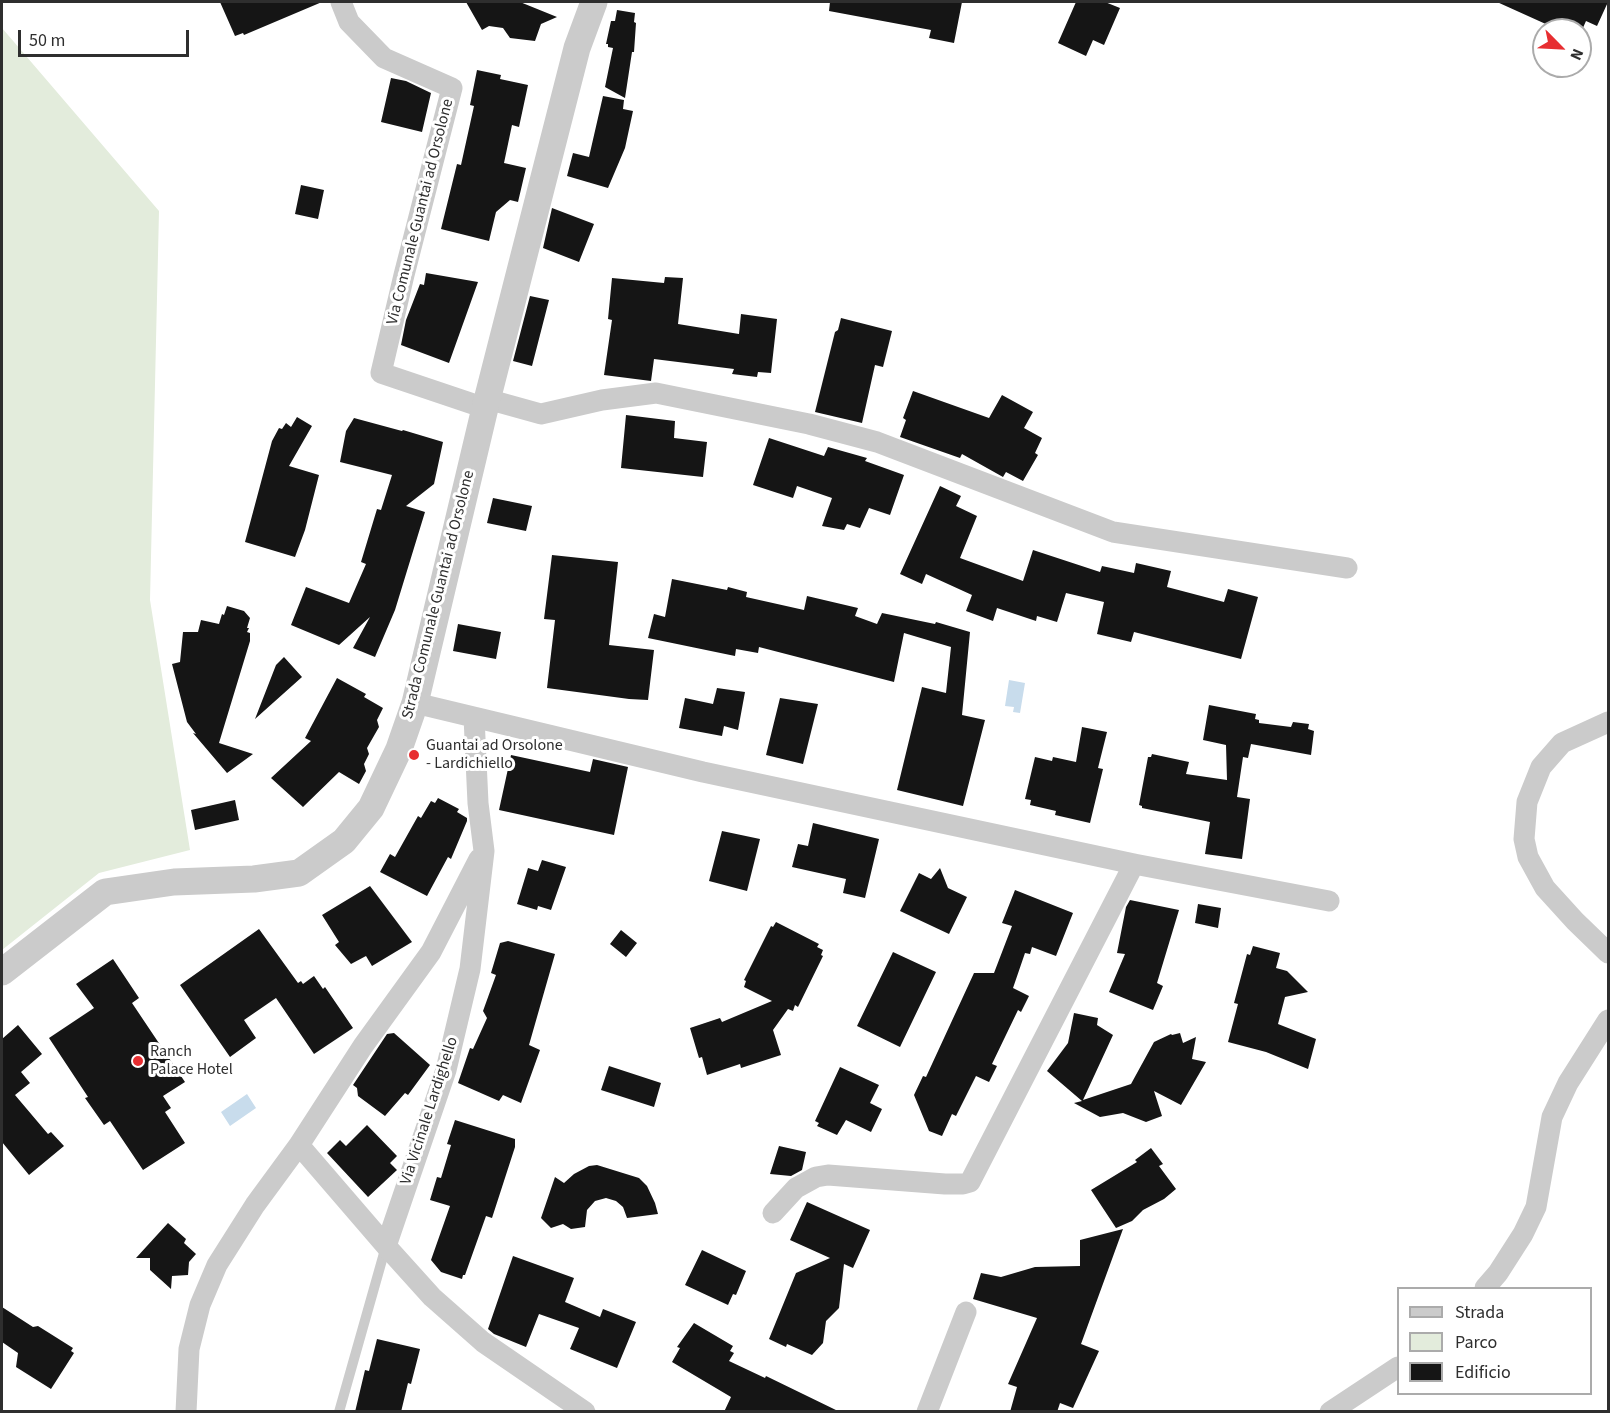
<!DOCTYPE html>
<style>
body{margin:0}
#map{position:relative;width:1610px;height:1413px;overflow:hidden;background:#fff;font-family:"Source Sans 3",sans-serif}
canvas{display:block}
.frame{position:absolute;inset:0;border:3px solid #2e2e2e;pointer-events:none}
.legend{position:absolute;left:1397px;top:1287px;width:195px;height:108px;box-sizing:border-box;background:#fff;border:2px solid #ababab;margin:0;padding:8px 10px;list-style:none;font-size:18px;color:#2e2e2e}
.legend li{display:flex;align-items:center;gap:12px;height:30px}
.legend b{width:30px;border:2px solid #ababab}
.north{position:absolute;left:1532px;top:18px;width:60px;height:60px;box-sizing:border-box;background:#fff;border:2px solid #ababab;border-radius:50%;rotate:114deg;font-size:16px;font-weight:700;line-height:24px;text-align:center;color:#2e2e2e}
.north::after{content:'';display:block;margin:auto;width:21px;height:27px;background:#e72e31;clip-path:polygon(50% 0,100% 100%,50% 72%,0 100%)}
.scale{position:absolute;left:18px;top:30px;width:171px;height:27px;box-sizing:border-box;border:3px solid #2e2e2e;border-top:0;padding-left:8px;font-size:18px;line-height:21px;white-space:nowrap;color:#2e2e2e;-webkit-text-stroke:4px #fff;paint-order:stroke}
</style>
<div id="map">
<canvas width="1610" height="1413"></canvas>
<div class="frame"></div>
<ul class="legend">
<li><b style="height:8px;background:#cbcbcb"></b>Strada</li>
<li><b style="height:16px;background:#e3ecdc"></b>Parco</li>
<li><b style="height:16px;background:#151515"></b>Edificio</li>
</ul>
<div class="north">N</div>
<div class="scale">50 m</div>
</div>
<script>
const ctx = document.querySelector('canvas').getContext('2d');
ctx.lineJoin = 'round';
function fillPath(path, color) {
  ctx.fillStyle = color;
  ctx.fill(path, 'evenodd');
}
function poly(rows) {
  const path = new Path2D();
  for (const r of rows) {
    path.moveTo(r[0], r[1]);
    for (let i = 2; i < r.length; i += 2) path.lineTo(r[i], r[i + 1]);
  }
  return path;
}
function trace(path, color, width, dash) {
  ctx.strokeStyle = color;
  ctx.lineWidth = width;
  ctx.lineCap = dash ? 'butt' : 'round';
  ctx.setLineDash(dash || []);
  ctx.stroke(path);
}
function write(font, color, halo, rows, align = 'center') {
  ctx.font = font + ' "Source Sans 3",sans-serif';
  ctx.lineWidth = 6;
  ctx.setLineDash([]);
  ctx.textBaseline = 'middle';
  ctx.strokeStyle = halo;
  ctx.fillStyle = color;
  for (const [text, x, y, turn = 0] of rows) {
    ctx.save();
    ctx.translate(x, y);
    ctx.rotate((+turn || 0) * Math.PI / 180);
    ctx.textAlign = isNaN(turn) ? turn : align;
    if (halo) ctx.strokeText(text, 0, 0);
    ctx.fillText(text, 0, 0);
    ctx.restore();
  }
}
fillPath(poly([
 [2,28,159,211,150,600,190,850,99,873,2,950]
]), '#e3ecdc');
fillPath(poly([
 [1009,680,1025,683,1020,713,1013,712,1014,707,1005,706],
 [247,1094,256,1108,230,1126,221,1112]
]), '#c8dcec');
fillPath(poly([
 [220,2,322,2,244,35,243,33,235,36],
 [466,2,520,2,557,17,541,24,535,41,510,38,503,28,489,26,482,30],
 [830,2,962,2,954,43,929,38,931,30,829,11],
 [1076,2,1105,2,1120,8,1104,45,1093,40,1086,56,1058,43],
 [1497,2,1608,2,1597,26,1586,21,1582,30,1559,30],
 [617,10,635,13,634,22,636,23,634,52,632,52,625,98,605,87,613,48,608,47,608,44,606,44,611,21,615,21],
 [477,70,501,75,500,79,528,85,519,127,512,125,504,163,526,168,518,202,510,200,496,212,489,241,441,229,457,164,461,165,474,106,470,105],
 [391,78,406,81,431,93,422,132,381,122],
 [603,96,624,100,623,109,633,111,625,148,608,188,567,176,573,153,589,157],
 [301,185,324,190,318,219,295,214],
 [552,208,594,224,579,262,543,248],
 [426,273,478,282,449,363,401,345,406,320,420,284,424,285],
 [665,277,683,278,678,324,739,334,741,314,777,319,771,373,758,372,757,377,732,374,734,369,654,359,651,381,604,375,612,320,608,319,612,278,664,283],
 [530,296,549,300,532,366,513,361],
 [841,318,892,331,883,367,875,365,862,423,815,412,835,332,838,330],
 [913,391,989,418,1002,395,1033,412,1024,428,1042,438,1035,453,1038,455,1023,481,1006,472,1003,477,962,454,960,458,900,437,906,420,903,418],
 [626,415,675,421,674,438,707,442,703,477,621,468],
 [297,417,312,426,289,466,319,475,305,530,295,557,245,542,272,441,279,428,282,429,286,423,291,427],
 [354,418,402,431,403,430,443,442,434,484,406,506,425,512,395,610,375,657,353,648,370,617,339,645,291,625,306,587,349,603,366,564,361,562,377,509,381,510,392,475,340,462,346,431],
 [769,438,824,456,828,447,867,458,865,461,904,475,890,515,869,508,860,528,847,524,844,530,822,526,832,498,797,486,793,498,753,485],
 [940,486,961,496,956,506,977,516,960,558,1023,581,1033,550,1100,572,1102,566,1134,573,1136,563,1171,571,1167,587,1224,602,1228,589,1258,597,1241,659,1134,632,1131,642,1097,634,1104,602,1066,593,1057,622,1037,616,1036,621,997,608,993,621,966,611,972,595,926,574,922,584,900,574],
 [493,498,532,506,526,531,487,523],
 [552,555,618,562,609,645,654,650,648,700,629,699,547,688,555,620,544,619],
 [672,579,727,590,728,587,747,592,746,597,804,610,807,596,858,608,855,616,877,624,882,613,935,624,936,622,970,632,962,715,985,720,963,806,897,790,922,687,946,693,951,647,904,633,894,682,759,647,758,653,736,649,735,656,648,638,654,614,665,617],
 [227,606,244,611,250,618,247,628,249,628,247,632,250,633,250,641,219,743,253,754,227,773,193,733,196,734,187,722,172,664,180,662,183,632,198,632,201,620,219,624,222,614,224,615],
 [458,624,501,632,496,659,453,651],
 [284,657,302,677,255,719,276,665],
 [337,678,366,694,364,697,383,708,377,720,379,727,367,748,369,754,364,764,366,771,359,784,339,772,303,807,271,778,311,741,305,738],
 [717,688,745,692,738,730,724,726,722,736,679,728,685,698,713,704],
 [780,698,818,704,803,764,766,755],
 [1209,705,1256,714,1255,719,1259,720,1259,723,1291,727,1293,722,1309,724,1308,729,1314,731,1311,755,1251,744,1248,758,1243,757,1237,797,1250,799,1242,859,1205,854,1210,822,1142,808,1142,806,1139,805,1148,757,1151,757,1152,754,1189,762,1186,774,1227,780,1226,745,1203,740],
 [1082,727,1107,732,1098,768,1103,769,1090,823,1055,815,1056,811,1030,805,1031,800,1025,799,1035,757,1052,761,1053,757,1076,762],
 [511,755,590,772,593,759,628,767,614,835,499,810],
 [438,798,459,809,457,812,467,818,467,821,451,859,448,857,427,896,380,872,390,854,395,857,418,816,421,818,431,801,435,803],
 [235,800,239,820,195,830,191,810],
 [813,823,879,839,865,898,843,893,846,879,792,867,798,844,808,846],
 [722,831,760,839,747,891,709,881],
 [542,860,566,867,551,910,538,906,537,910,517,904,528,868,538,871],
 [940,868,948,888,967,897,949,934,900,911,919,873,931,879],
 [370,886,412,942,372,966,366,956,351,964,335,945,339,942,322,915],
 [1015,890,1073,913,1056,956,1032,947,1030,954,1025,953,1013,988,1029,996,1021,1012,1018,1010,992,1064,997,1066,989,1082,976,1076,956,1116,952,1114,942,1136,929,1131,914,1095,923,1076,926,1077,974,973,994,973,1012,926,1002,923],
 [1130,900,1179,910,1157,983,1163,986,1153,1010,1109,992,1125,954,1117,953,1126,907],
 [1198,904,1221,908,1218,928,1195,923],
 [776,922,819,944,817,947,823,950,821,955,823,956,798,1007,795,1005,793,1011,788,1009,773,1030,781,1055,741,1068,740,1064,707,1075,702,1057,699,1058,690,1028,720,1018,722,1022,772,1001,744,987,746,981,744,980,771,926,773,927],
 [259,929,298,983,301,981,303,984,314,976,323,989,325,987,353,1028,314,1054,276,998,244,1020,256,1038,230,1057,180,985],
 [621,930,637,943,626,957,610,944],
 [508,941,555,954,529,1045,540,1050,521,1103,503,1095,499,1101,458,1083,470,1048,473,1049,487,1018,483,1011,496,975,491,973,500,943],
 [1253,946,1280,953,1276,968,1287,971,1308,992,1285,997,1278,1024,1316,1039,1308,1069,1266,1052,1228,1042,1238,1004,1234,1003,1247,954,1250,955],
 [893,952,936,972,900,1047,857,1026],
 [113,959,139,998,132,1003,185,1082,163,1096,171,1108,165,1112,185,1143,143,1170,110,1121,104,1125,85,1098,88,1097,49,1038,94,1008,76,984],
 [1074,1013,1098,1018,1097,1025,1113,1035,1083,1100,1131,1084,1154,1042,1171,1034,1172,1035,1180,1033,1183,1043,1196,1037,1192,1059,1206,1062,1181,1105,1154,1091,1162,1116,1146,1122,1123,1113,1100,1117,1074,1103,1082,1101,1047,1071,1068,1043],
 [18,1025,42,1054,21,1072,30,1083,15,1095,48,1134,51,1132,64,1146,29,1175,2,1142,2,1039],
 [394,1033,430,1065,408,1095,405,1093,385,1116,358,1096,357,1088,353,1085,387,1034],
 [609,1066,661,1083,654,1107,601,1090],
 [840,1067,879,1085,870,1103,882,1109,871,1132,846,1120,837,1135,817,1126,819,1123,815,1121],
 [455,1120,515,1139,515,1147,492,1218,486,1216,465,1275,463,1275,462,1279,441,1272,431,1260,450,1206,430,1200,437,1177,441,1178,451,1145,447,1144],
 [367,1125,397,1156,390,1163,397,1170,368,1197,327,1153,340,1140,346,1146],
 [779,1146,806,1152,802,1170,791,1176,770,1174],
 [1151,1148,1163,1164,1159,1166,1176,1189,1164,1199,1143,1210,1132,1221,1116,1228,1091,1190,1137,1162,1135,1160],
 [597,1165,639,1178,647,1186,655,1203,658,1214,627,1218,623,1207,616,1201,606,1198,595,1201,587,1210,585,1227,571,1229,563,1224,551,1228,541,1218,555,1177,564,1183,574,1174,589,1166],
 [807,1202,870,1230,853,1268,844,1264,839,1308,826,1321,823,1343,812,1355,787,1344,786,1347,769,1339,796,1273,830,1258,790,1240],
 [168,1223,186,1239,184,1243,196,1254,189,1262,188,1275,172,1276,171,1289,150,1270,150,1258,136,1258],
 [1123,1229,1081,1344,1099,1351,1073,1408,1060,1403,1057,1412,1010,1412,1017,1387,1008,1384,1037,1318,973,1299,981,1273,1001,1277,1035,1267,1080,1266,1080,1240],
 [702,1250,746,1271,736,1295,733,1294,728,1305,685,1285],
 [513,1256,574,1278,565,1302,600,1317,603,1309,636,1322,617,1368,570,1349,579,1328,539,1314,526,1347,494,1334,488,1329],
 [2,1307,33,1327,38,1326,73,1348,71,1351,74,1353,51,1389,16,1367,18,1353,2,1342],
 [694,1323,733,1346,730,1351,734,1353,729,1361,765,1378,766,1376,840,1412,724,1412,731,1397,672,1362,680,1348,677,1347],
 [377,1339,420,1349,411,1384,408,1383,401,1412,355,1412,365,1370,369,1371]
]), '#151515');
trace(poly([
 [339,1412,386,1246]
]), '#cbcbcb', 10);
trace(poly([
 [341,2,349,22,384,58,452,88,404,275,381,373,485,408],
 [487,399,541,414,602,400,656,393,809,424,877,442,1113,532,1347,568],
 [415,703,703,772,1134,864,1329,901],
 [474,717,478,803,484,851,470,969,446,1070,386,1246,432,1297,483,1342,585,1412],
 [1608,722,1562,743,1541,767,1527,802,1524,839,1528,857,1545,888,1575,921,1608,953],
 [299,1145,386,1246],
 [773,1213,796,1188,816,1177,828,1175,945,1184,963,1184,970,1182,1134,864],
 [1485,1288,1498,1273,1523,1234,1536,1207,1552,1117,1568,1083,1608,1020],
 [186,1412,189,1349,200,1305,217,1265,255,1205,299,1145,363,1046,431,952,479,859],
 [927,1412,966,1312],
 [1330,1412,1398,1367]
]), '#cbcbcb', 21);
trace(poly([
 [2,972,105,892,174,882,254,879,299,873,344,841,371,808,399,749,415,703,485,408,577,48,594,2]
]), '#cbcbcb', 27);
for (const [x, y, r, color] of [
 [414,755,6,"#e72e31"],
 [138,1061,6,"#e72e31"]
]) {
  const dot = new Path2D();
  dot.arc(x, y, r, 0, 2 * Math.PI);
  ctx.fillStyle = color;
  ctx.fill(dot);
  trace(dot, '#fff', 2);
}
write('16px', '#2e2e2e', '#fff', [
 ["Via Comunale Guantai ad Orsolone",421,212,-76],
 ["Strada Comunale Guantai ad Orsolone",439,595,-76],
 ["Via Vicinale Lardighello",430,1111,-72]
]);
write('16px', '#2e2e2e', '#fff', [
 ["Guantai ad Orsolone",426,746],
 ["- Lardichiello",426,764],
 ["Ranch",150,1052],
 ["Palace Hotel",150,1070]
], 'left');
</script>
